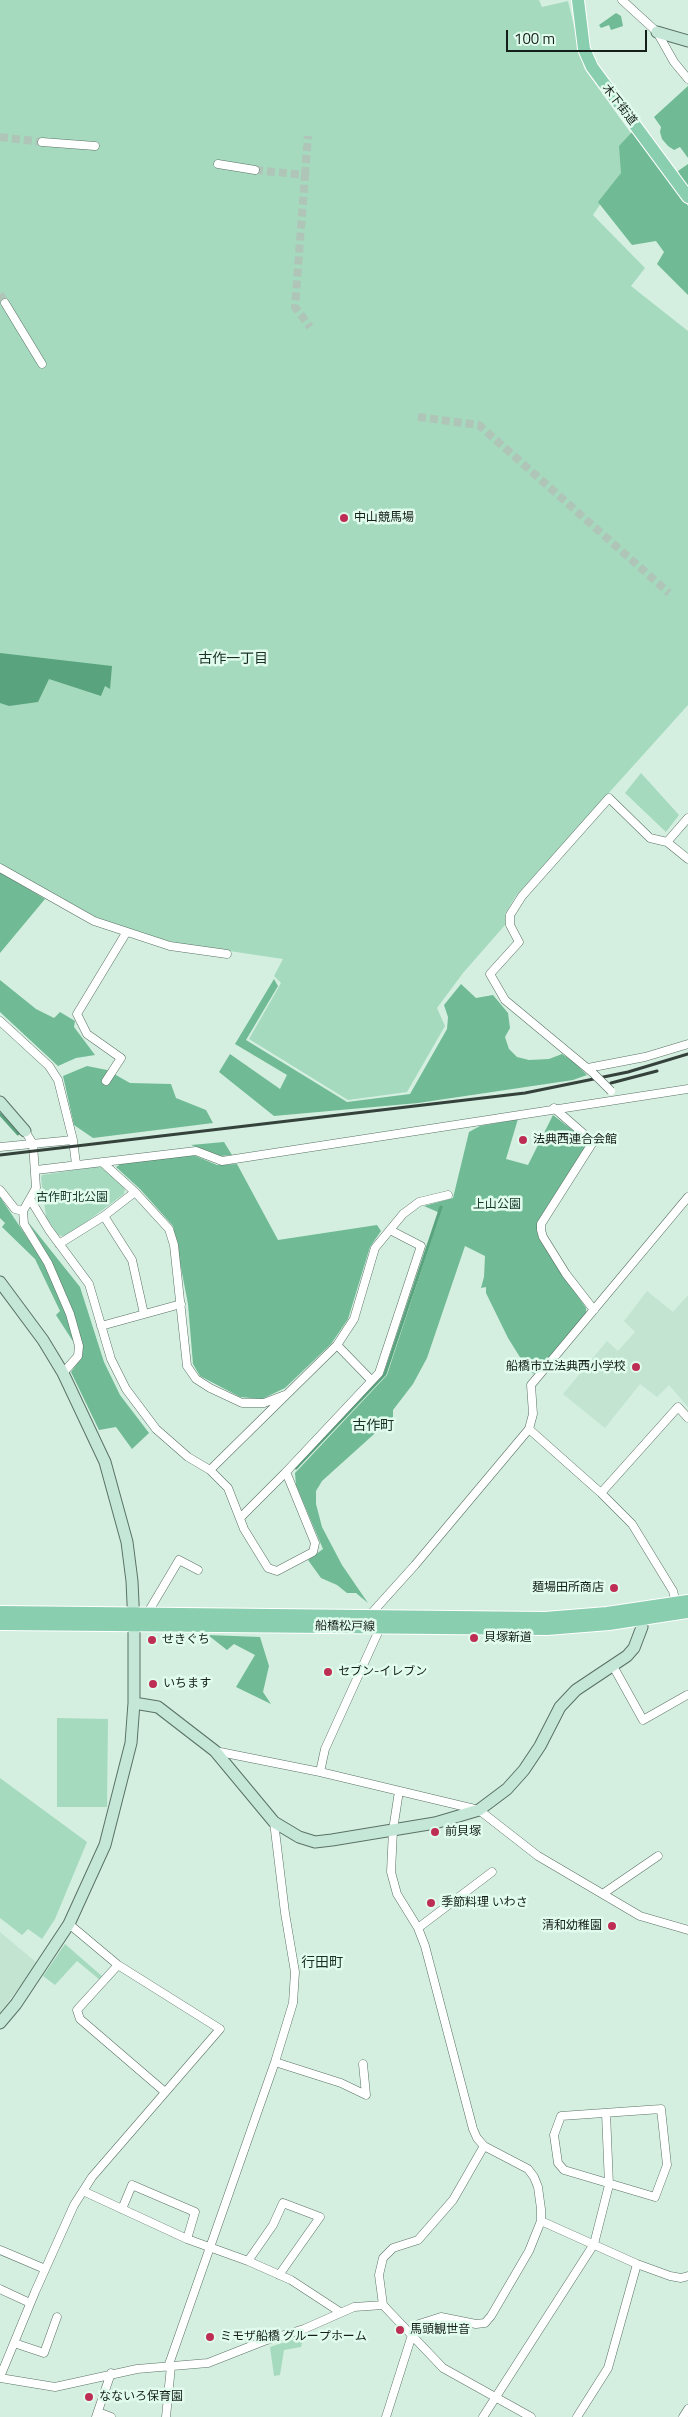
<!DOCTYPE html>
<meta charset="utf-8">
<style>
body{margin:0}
#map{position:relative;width:688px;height:2417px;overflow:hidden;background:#d4efe0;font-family:"Titillium Web",sans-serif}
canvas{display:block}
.scale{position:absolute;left:506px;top:30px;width:141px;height:22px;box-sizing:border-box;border:2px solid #151f1a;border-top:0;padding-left:6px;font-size:15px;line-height:18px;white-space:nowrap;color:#151f1a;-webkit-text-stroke:4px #e1fced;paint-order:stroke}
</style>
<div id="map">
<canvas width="688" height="2417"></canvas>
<div class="scale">100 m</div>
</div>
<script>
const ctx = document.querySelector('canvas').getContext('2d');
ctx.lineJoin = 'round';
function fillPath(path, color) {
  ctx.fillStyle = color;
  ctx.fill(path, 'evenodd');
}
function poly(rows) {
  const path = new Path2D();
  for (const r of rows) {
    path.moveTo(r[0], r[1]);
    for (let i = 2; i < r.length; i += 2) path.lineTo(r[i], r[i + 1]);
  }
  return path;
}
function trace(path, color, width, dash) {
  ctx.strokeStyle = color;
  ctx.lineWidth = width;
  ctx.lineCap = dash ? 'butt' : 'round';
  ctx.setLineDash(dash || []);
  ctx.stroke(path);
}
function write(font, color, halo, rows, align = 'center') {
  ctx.font = font + ' "Titillium Web","Noto Sans JP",sans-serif';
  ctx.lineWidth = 5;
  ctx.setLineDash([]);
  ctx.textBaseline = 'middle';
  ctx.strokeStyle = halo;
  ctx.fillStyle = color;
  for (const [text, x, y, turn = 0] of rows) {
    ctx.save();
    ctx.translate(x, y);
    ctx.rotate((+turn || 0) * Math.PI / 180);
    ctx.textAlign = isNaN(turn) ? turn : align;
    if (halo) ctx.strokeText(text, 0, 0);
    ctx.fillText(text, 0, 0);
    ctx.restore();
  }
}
fillPath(poly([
 [647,1291,673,1312,688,1295,688,1407,669,1385,657,1397,640,1384,605,1428,563,1394,607,1341,618,1351,635,1332,624,1321],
 [0,1932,37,1963,0,2013]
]), '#c2e4d1');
fillPath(poly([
 [0,0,539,0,542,7,568,1,584,68,640,146,593,215,645,268,631,286,688,331,688,705,515,897,505,914,505,925,463,973,437,1008,445,1026,407,1092,348,1100,249,1039,281,983,274,976,283,959,176,943,127,930,94,918,0,864],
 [641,773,679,815,666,832,625,793],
 [100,1166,125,1188,124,1194,66,1237,58,1235,46,1217,41,1178,42,1175],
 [57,1718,108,1719,107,1807,57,1807],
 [0,1778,87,1842,55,1919,42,1939,28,1929,22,1935,0,1918],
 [65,1944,103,1977,100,1980,77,1961,55,1985,43,1976],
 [304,2336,301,2347,284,2350,280,2375,274,2376,270,2347]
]), '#a5dabe');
fillPath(poly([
 [616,13,621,16,623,26,611,30,609,25,601,28,599,25],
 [688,86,688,158,680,147,674,150,668,146,662,139,660,132,661,127,654,117],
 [634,130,688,206,688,295,657,264,664,252,656,241,632,245,598,202,621,173,619,146],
 [688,164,688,187,681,178,678,171],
 [0,872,45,899,0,953],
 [274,979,278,986,246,1040,347,1102,410,1094,447,1029,448,1017,444,1005,461,984,476,998,493,995,508,1013,510,1028,505,1037,509,1049,517,1057,529,1060,549,1059,562,1054,574,1062,587,1075,573,1080,418,1103,274,1116,219,1072,230,1054,280,1089,287,1075,235,1044],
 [0,980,36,1009,54,1018,60,1012,75,1021,74,1027,95,1055,76,1058,58,1066,0,1012],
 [87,1066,107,1070,130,1083,171,1084,176,1098,206,1110,213,1123,93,1138,74,1125,63,1076],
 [553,1115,584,1139,586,1148,538,1231,539,1239,586,1308,586,1313,536,1375,528,1370,508,1338,486,1293,486,1287,481,1288,484,1277,485,1256,465,1246,427,1358,413,1384,393,1410,393,1417,322,1481,316,1491,316,1504,322,1527,342,1565,368,1603,356,1593,347,1593,337,1585,321,1578,308,1560,323,1549,296,1485,295,1473,387,1375,440,1213,424,1206,453,1198,469,1132,480,1126,518,1119,506,1159,528,1165],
 [224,1142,232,1155,220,1156,191,1145],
 [191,1154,217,1165,237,1164,278,1240,377,1225,381,1231,370,1247,348,1319,331,1344,285,1388,262,1399,240,1397,200,1376,193,1364,188,1304,173,1226,140,1189,116,1167,121,1164],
 [0,1197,45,1264,66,1315,76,1346,56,1315,60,1311,35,1259,2,1227,5,1223,0,1218],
 [29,1223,80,1287,104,1362,120,1395,149,1433,132,1449,116,1427,99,1430,71,1372,81,1358,51,1261],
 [208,1635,260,1637,269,1666,263,1692,271,1704,236,1687,255,1655,234,1644,227,1650]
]), '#70ba95');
fillPath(poly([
 [0,653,112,666,110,689,105,686,101,696,49,679,38,702,9,706,0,703]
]), '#59a37e');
trace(poly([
 [0,1114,18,1134],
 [296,1468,385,1374,441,1207]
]), '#59a37e', 3);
trace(poly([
 [0,137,42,142],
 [255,170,305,175,295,307,310,327],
 [305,175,308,136],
 [0,294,5,303],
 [418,417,479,425,669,593]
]), '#aec5b8', 8, [8, 4]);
const street = poly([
 [622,0,657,32,674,62,688,79],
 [42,142,95,146],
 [218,164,255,170],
 [5,303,42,364],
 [667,842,688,818],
 [0,868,94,921,170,946,227,954],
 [0,1021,49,1066,58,1080,73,1140,76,1164],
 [588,1068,645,1057,688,1044],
 [593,1073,505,1000,490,974,519,942,510,925,510,915,522,896,609,798,650,838,667,842,688,859],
 [106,1081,121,1058,87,1034,77,1014,126,933],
 [554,1108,593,1142,541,1224,541,1230,543,1237,566,1274,594,1310],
 [25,1131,33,1144,36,1188,23,1211,24,1224,48,1263,70,1314,79,1346,78,1356,63,1373],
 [0,1147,73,1140],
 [102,1162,135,1192,169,1229,174,1245,187,1366,196,1379,210,1388,242,1403,264,1403,285,1395],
 [36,1170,196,1151,222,1161,688,1089],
 [0,1190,15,1209,23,1211],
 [30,1199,49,1230,89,1284,111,1359,126,1389,156,1429,188,1457,210,1470,228,1488,244,1529,268,1568,277,1571,313,1552,315,1543,286,1472],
 [104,1216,132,1260,144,1314],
 [59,1244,104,1216,135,1192],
 [101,1326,181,1304],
 [337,1345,371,1380],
 [529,1429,601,1493,632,1524,673,1591,676,1603],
 [210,1470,337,1345,354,1319,375,1248,403,1214,419,1202,448,1195],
 [601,1493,678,1407,688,1418],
 [240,1518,286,1472,379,1373,421,1246,390,1230],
 [147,1614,179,1560,198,1570],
 [369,1616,415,1565,529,1429,533,1414,531,1385,688,1197],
 [613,1666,643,1720,687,1695],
 [215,1751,320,1772,479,1810,538,1856,640,1916,688,1930],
 [320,1772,325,1749,380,1628],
 [604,1893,658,1856],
 [418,1928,492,1872],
 [118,1965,77,2010,80,2019,165,2092],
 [275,2062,341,2083,366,2095,363,2064],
 [661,2109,667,2165,655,2197,564,2170,558,2163,554,2135,561,2116,661,2109],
 [83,2191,187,2239,248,2261,291,2280,340,2312],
 [122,2209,132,2185,195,2212,187,2239],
 [541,2221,637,2264,670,2276,681,2278,688,2276],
 [0,2250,45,2269],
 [248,2261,273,2225,283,2203,320,2217,279,2275],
 [0,2289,30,2303],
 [383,2305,379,2275,383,2258,393,2248,418,2240,453,2200,484,2146],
 [14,2343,44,2353,57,2317],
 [168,2367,275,2062,293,2003,295,1972,285,1913,274,1822],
 [0,2377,35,2292,74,2205,92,2177,220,2029,118,1965,69,1924],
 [0,2378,55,2387,137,2369,208,2363,264,2341,304,2329,354,2307,383,2305,443,2368,531,2417],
 [98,2412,111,2417],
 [96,2417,111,2373],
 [166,2417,171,2366],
 [386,2417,412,2335,419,2324,441,2317,476,2324,485,2323,491,2316,529,2251,541,2221,541,2209,538,2187,534,2177,528,2169,484,2146,477,2138,473,2129,425,1946,418,1928,397,1894,391,1872,393,1830,399,1791],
 [483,2417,594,2244,609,2185,606,2113],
 [577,2417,608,2368,637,2264],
 [683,2417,688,2409]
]);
const secondary = poly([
 [657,32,688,41],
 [0,1102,25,1131],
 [0,1282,43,1340,63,1373,105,1462,127,1542,132,1581,134,1625,134,1703,131,1743,105,1845,69,1924,16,2004,0,2023],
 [134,1703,158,1707,215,1751,274,1822,299,1837,315,1842,332,1840,435,1823,479,1810,507,1789,524,1770,540,1746,560,1707,576,1690,627,1656,634,1648,642,1627,640,1610]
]);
const primary = poly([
 [578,0,584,49,592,67,688,197],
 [0,1612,545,1618,607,1613,688,1601],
 [0,1624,547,1629,609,1624,688,1612]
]);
trace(street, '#5a7265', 9);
trace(secondary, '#5a7265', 13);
trace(primary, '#fff', 14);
trace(street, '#fff', 8);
trace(secondary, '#c4e7d8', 11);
trace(primary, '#8aceb0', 12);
trace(poly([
 [611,1083,657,1071],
 [0,1155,525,1093,628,1072,688,1054]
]), '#35423c', 3);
const streetBridge = poly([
 [593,1073,611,1091]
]);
trace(streetBridge, '#5a7265', 9, []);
trace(streetBridge, '#fff', 8);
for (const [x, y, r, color] of [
 [344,518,5,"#be2e54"],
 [523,1140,5,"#be2e54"],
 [636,1367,5,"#be2e54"],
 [614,1588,5,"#be2e54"],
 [474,1638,5,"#be2e54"],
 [152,1640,5,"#be2e54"],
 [328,1672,5,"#be2e54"],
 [153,1684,5,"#be2e54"],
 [435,1832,5,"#be2e54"],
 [431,1903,5,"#be2e54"],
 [612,1926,5,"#be2e54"],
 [400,2330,5,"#be2e54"],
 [210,2337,5,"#be2e54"],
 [89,2397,5,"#be2e54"]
]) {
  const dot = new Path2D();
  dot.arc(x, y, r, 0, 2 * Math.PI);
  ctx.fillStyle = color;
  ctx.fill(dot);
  trace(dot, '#e1fced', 2);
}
write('12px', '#151f1a', '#e1fced', [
 ["木下街道",619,105,52],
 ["船橋松戸線",345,1627,1]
]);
write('12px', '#151f1a', '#e1fced', [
 ["中山競馬場",354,518],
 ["法典西連合会館",533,1140],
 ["船橋市立法典西小学校",626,1367,"right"],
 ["麺場田所商店",604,1588,"right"],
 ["貝塚新道",484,1638],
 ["せきぐち",162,1640],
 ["セブン-イレブン",338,1672],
 ["いちます",163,1684],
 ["前貝塚",445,1832],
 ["季節料理 いわさ",441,1903],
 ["清和幼稚園",602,1926,"right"],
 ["馬頭観世音",410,2330],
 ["ミモザ船橋 グループホーム",220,2337],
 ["なないろ保育園",99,2397]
], 'left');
write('12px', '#133525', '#e1fced', [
 ["古作町北公園",72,1198],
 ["上山公園",497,1205]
]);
write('14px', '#192f24', '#e1fced', [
 ["古作一丁目",233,660],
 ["古作町",373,1427],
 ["行田町",322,1964]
]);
</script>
